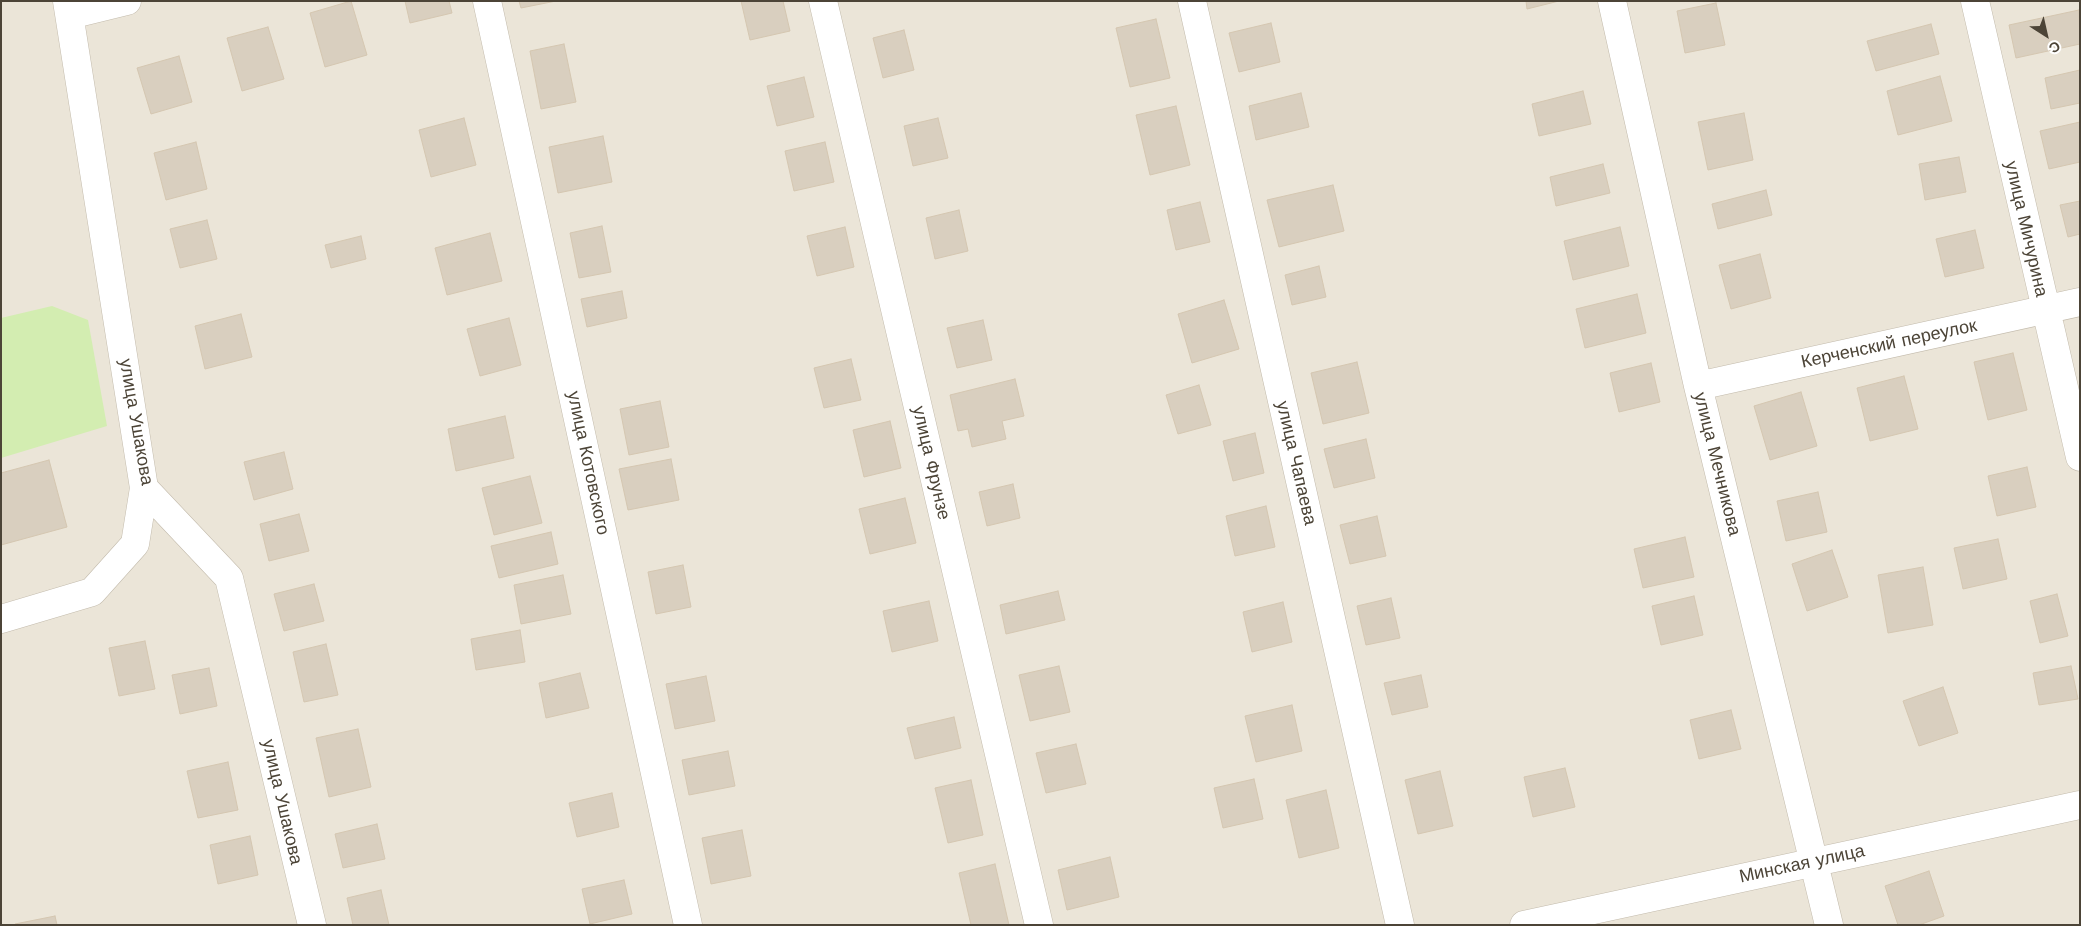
<!DOCTYPE html>
<meta charset="utf-8">
<style>
body{margin:0}
#map{position:relative;width:2081px;height:926px;overflow:hidden;background:#f6f3eb;font-family:"Work Sans",sans-serif}
canvas{display:block}
.frame{position:absolute;inset:0;border:2px solid #4c4437;pointer-events:none}
.north{position:absolute;left:2021px;top:10px;width:50px;height:50px;-webkit-text-stroke:4px #fff;paint-order:stroke;rotate:145deg;font-size:14px;font-weight:700;line-height:20px;text-align:center;color:#4c4437}
.north::after{content:'';display:block;margin:auto;width:18px;height:22px;background:#4c4437;clip-path:polygon(50% 0,100% 100%,50% 72%,0 100%)}
</style>
<div id="map">
<canvas width="2081" height="926"></canvas>
<div class="frame"></div>
<div class="north">С</div>
</div>
<script>
const ctx = document.querySelector('canvas').getContext('2d');
ctx.lineJoin = 'round';
function fillPath(path, color) {
  ctx.fillStyle = color;
  ctx.fill(path, 'evenodd');
}
function poly(rows) {
  const path = new Path2D();
  for (const r of rows) {
    path.moveTo(r[0], r[1]);
    for (let i = 2; i < r.length; i += 2) path.lineTo(r[i], r[i + 1]);
  }
  return path;
}
function trace(path, color, width, dash) {
  ctx.strokeStyle = color;
  ctx.lineWidth = width;
  ctx.lineCap = dash ? 'butt' : 'round';
  ctx.setLineDash(dash || []);
  ctx.stroke(path);
}
function write(font, color, halo, rows, align = 'center') {
  ctx.font = font + ' "Work Sans",sans-serif';
  ctx.lineWidth = 4.5;
  ctx.setLineDash([]);
  ctx.textBaseline = 'middle';
  ctx.strokeStyle = halo;
  ctx.fillStyle = color;
  for (const [text, x, y, turn = 0] of rows) {
    ctx.save();
    ctx.translate(x, y);
    ctx.rotate((+turn || 0) * Math.PI / 180);
    ctx.textAlign = isNaN(turn) ? turn : align;
    if (halo) ctx.strokeText(text, 0, 0);
    ctx.fillText(text, 0, 0);
    ctx.restore();
  }
}
fillPath(poly([
 [1,1,2080,1,2080,925,1,925]
]), '#ebe5d8');
fillPath(poly([
 [52,306,88,320,107,426,1,458,1,318]
]), '#d3edb1');
const building = poly([
 [351,1,367,55,325,67,310,13,351,1],
 [405,1,449,1,452,13,410,23,405,1],
 [519,1,556,1,521,8,519,1],
 [741,1,783,1,790,31,750,40,741,1],
 [1526,1,1559,1,1527,9,1526,1],
 [1716,3,1725,45,1685,53,1677,11,1716,3],
 [2079,10,2080,44,2016,58,2009,25,2079,10],
 [1156,19,1170,78,1130,87,1116,28,1156,19],
 [1271,23,1280,62,1239,72,1229,33,1271,23],
 [1931,24,1939,54,1876,71,1867,41,1931,24],
 [268,27,284,79,242,91,227,38,268,27],
 [904,30,914,70,883,78,873,38,904,30],
 [564,44,576,102,541,109,530,51,564,44],
 [179,56,192,102,151,114,137,68,179,56],
 [2080,70,2080,103,2051,109,2045,78,2080,70],
 [1940,76,1952,121,1898,135,1887,91,1940,76],
 [804,77,814,117,777,126,767,86,804,77],
 [1583,91,1591,124,1539,136,1532,104,1583,91],
 [1301,93,1309,127,1256,140,1249,106,1301,93],
 [1176,106,1190,165,1150,175,1136,115,1176,106],
 [1744,113,1753,160,1708,170,1698,122,1744,113],
 [464,118,476,165,431,177,419,130,464,118],
 [938,118,948,158,913,166,904,126,938,118],
 [2080,122,2080,162,2049,169,2040,131,2080,122],
 [603,136,612,182,558,193,549,147,603,136],
 [196,142,207,189,166,200,154,153,196,142],
 [825,142,834,182,794,191,785,151,825,142],
 [1959,157,1966,192,1925,200,1919,164,1959,157],
 [1603,164,1610,193,1556,206,1550,177,1603,164],
 [1333,185,1344,231,1279,247,1267,200,1333,185],
 [1766,190,1772,215,1718,229,1712,204,1766,190],
 [2080,201,2080,234,2068,237,2060,205,2080,201],
 [1200,202,1210,242,1176,250,1167,210,1200,202],
 [959,210,968,251,935,259,926,218,959,210],
 [207,220,217,259,180,268,170,229,207,220],
 [602,226,611,272,579,278,570,233,602,226],
 [845,227,854,267,817,276,807,236,845,227],
 [1620,227,1629,266,1573,280,1564,241,1620,227],
 [1975,230,1984,268,1945,277,1936,239,1975,230],
 [490,233,502,281,447,295,435,248,490,233],
 [361,236,366,259,331,268,325,245,361,236],
 [1760,254,1771,298,1731,309,1719,265,1760,254],
 [1319,266,1326,297,1292,305,1285,275,1319,266],
 [622,291,627,318,587,327,581,299,622,291],
 [1637,294,1646,333,1585,348,1576,309,1637,294],
 [1224,300,1239,349,1192,363,1178,314,1224,300],
 [241,314,252,357,205,369,195,326,241,314],
 [509,318,521,365,480,376,467,329,509,318],
 [983,320,992,360,957,368,947,328,983,320],
 [2013,353,2027,410,1988,420,1974,362,2013,353],
 [851,359,861,400,824,408,814,368,851,359],
 [1357,362,1369,413,1323,424,1311,373,1357,362],
 [1651,363,1660,402,1619,412,1610,373,1651,363],
 [1904,376,1918,429,1870,441,1857,388,1904,376],
 [1015,379,1024,416,1002,421,1006,439,972,447,968,429,958,431,950,395,1015,379],
 [1199,385,1211,425,1178,434,1166,395,1199,385],
 [1801,392,1817,446,1770,460,1754,406,1801,392],
 [660,401,669,447,629,455,620,409,660,401],
 [505,416,514,458,456,471,448,429,505,416],
 [890,421,901,468,864,477,853,430,890,421],
 [1255,433,1264,473,1233,481,1223,441,1255,433],
 [1366,439,1375,478,1334,488,1324,449,1366,439],
 [284,452,293,489,254,500,244,462,284,452],
 [671,459,679,500,628,510,619,469,671,459],
 [49,460,67,527,1,545,1,473,49,460],
 [2027,467,2036,507,1997,516,1988,476,2027,467],
 [530,476,542,523,494,535,482,488,530,476],
 [1013,484,1020,518,987,526,979,492,1013,484],
 [1818,492,1827,532,1786,541,1777,501,1818,492],
 [905,498,916,543,870,554,859,509,905,498],
 [1266,506,1275,547,1235,556,1226,516,1266,506],
 [299,514,309,551,269,561,260,524,299,514],
 [1377,516,1386,556,1350,564,1340,525,1377,516],
 [551,532,558,564,499,578,491,546,551,532],
 [1685,537,1694,577,1643,588,1634,549,1685,537],
 [1998,539,2007,579,1963,589,1954,548,1998,539],
 [1832,550,1848,597,1807,611,1792,564,1832,550],
 [683,565,691,607,656,614,648,572,683,565],
 [1923,567,1933,625,1888,633,1878,575,1923,567],
 [563,575,571,614,521,624,514,585,563,575],
 [314,584,324,621,284,631,274,594,314,584],
 [1058,591,1065,620,1006,634,1000,605,1058,591],
 [2057,594,2068,636,2040,643,2030,601,2057,594],
 [1694,596,1703,635,1661,645,1652,606,1694,596],
 [1391,598,1400,638,1366,645,1357,606,1391,598],
 [929,601,938,641,892,652,883,611,929,601],
 [1283,602,1292,642,1252,652,1243,612,1283,602],
 [520,630,525,662,476,670,471,639,520,630],
 [145,641,155,689,119,696,109,648,145,641],
 [326,644,338,695,304,702,293,652,326,644],
 [1059,666,1070,712,1030,721,1019,675,1059,666],
 [2071,666,2078,699,2039,705,2033,673,2071,666],
 [209,668,217,706,180,714,172,675,209,668],
 [580,673,589,708,546,718,539,683,580,673],
 [1421,675,1428,707,1392,715,1384,683,1421,675],
 [706,676,715,721,675,729,666,684,706,676],
 [1943,687,1958,733,1919,746,1903,701,1943,687],
 [1292,705,1302,751,1256,762,1245,716,1292,705],
 [1731,710,1741,749,1699,759,1690,720,1731,710],
 [954,717,961,748,915,759,907,728,954,717],
 [358,729,371,787,329,797,316,738,358,729],
 [1076,744,1086,784,1046,793,1036,753,1076,744],
 [728,751,735,786,689,795,682,760,728,751],
 [228,762,238,810,198,818,187,771,228,762],
 [1565,768,1575,807,1533,817,1524,777,1565,768],
 [1440,771,1453,826,1418,834,1405,780,1440,771],
 [1254,779,1263,819,1223,828,1214,788,1254,779],
 [971,780,983,835,948,843,935,788,971,780],
 [1326,790,1339,848,1299,858,1286,800,1326,790],
 [612,793,619,827,577,837,569,803,612,793],
 [377,824,385,859,343,868,335,834,377,824],
 [742,830,751,876,711,884,702,838,742,830],
 [250,836,258,875,218,884,210,845,250,836],
 [1110,857,1119,897,1067,910,1058,870,1110,857],
 [995,864,1009,925,971,925,959,873,995,864],
 [1929,871,1944,916,1919,925,1898,925,1885,886,1929,871],
 [624,880,632,914,590,924,582,889,624,880],
 [381,890,389,925,353,925,347,898,381,890],
 [55,916,57,925,15,925,15,924,55,916]
]);
fillPath(building, '#d9cfbf');
trace(building, '#d5c7b1', 1);
const minor = poly([
 [67,1,144,488,229,578,312,925],
 [487,1,688,925],
 [823,1,1039,925],
 [1192,1,1400,925],
 [1612,1,1698,386,1829,925],
 [1975,1,2080,457],
 [70,15,127,1],
 [1698,386,2080,302],
 [1,619,92,592,135,544,144,488],
 [1524,925,2080,805]
]);
trace(minor, '#c3bbac', 29);
trace(minor, '#fff', 28);
write('18px', '#4c4437', '#fff', [
 ["улица Мичурина",2026,229,77],
 ["Керченский переулок",1889,344,-12],
 ["улица Ушакова",136,422,80],
 ["улица Котовского",588,463,78],
 ["улица Фрунзе",931,463,77],
 ["улица Чапаева",1296,463,77],
 ["улица Мечникова",1717,464,76],
 ["улица Ушакова",282,802,77],
 ["Минская улица",1802,864,-12]
]);
</script>
